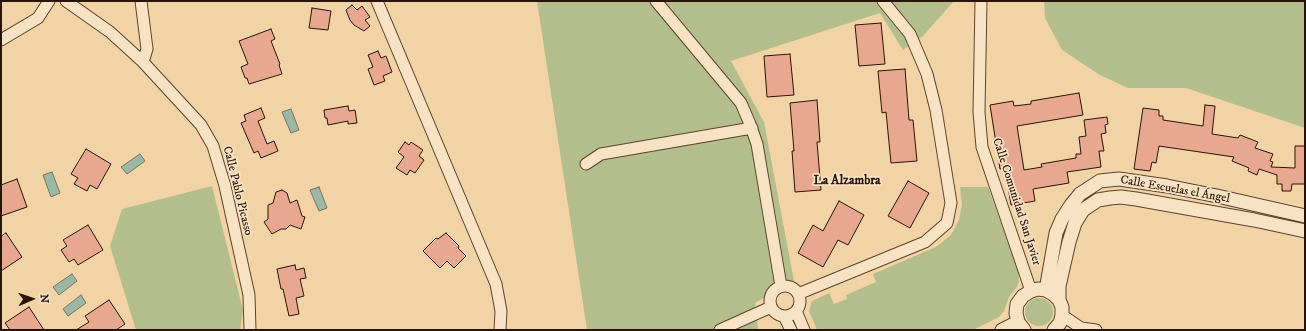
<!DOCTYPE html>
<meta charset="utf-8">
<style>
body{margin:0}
#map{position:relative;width:1306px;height:331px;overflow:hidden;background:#f2d3a5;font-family:"IM FELL DW Pica",serif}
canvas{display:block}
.frame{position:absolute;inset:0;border:2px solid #291306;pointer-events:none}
.north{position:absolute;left:12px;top:279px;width:40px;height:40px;-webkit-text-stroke:3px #f7e2c4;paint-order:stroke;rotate:88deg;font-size:11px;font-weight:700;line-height:16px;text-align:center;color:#291306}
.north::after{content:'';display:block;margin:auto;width:14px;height:18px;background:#291306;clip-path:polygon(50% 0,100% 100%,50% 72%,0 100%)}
</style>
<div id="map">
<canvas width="1306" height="331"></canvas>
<div class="frame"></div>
<div class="north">N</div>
</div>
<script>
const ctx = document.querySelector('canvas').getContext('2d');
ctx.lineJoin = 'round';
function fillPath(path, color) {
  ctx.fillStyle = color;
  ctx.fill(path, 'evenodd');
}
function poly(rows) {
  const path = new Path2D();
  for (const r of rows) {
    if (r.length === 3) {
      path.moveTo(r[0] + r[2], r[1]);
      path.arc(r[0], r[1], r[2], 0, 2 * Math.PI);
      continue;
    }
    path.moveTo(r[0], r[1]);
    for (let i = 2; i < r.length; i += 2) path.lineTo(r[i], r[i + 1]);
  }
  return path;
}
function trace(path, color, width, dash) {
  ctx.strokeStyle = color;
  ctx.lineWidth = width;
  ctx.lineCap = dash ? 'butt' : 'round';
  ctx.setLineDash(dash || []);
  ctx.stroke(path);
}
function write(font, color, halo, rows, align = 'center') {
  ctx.font = font + ' "IM FELL DW Pica",serif';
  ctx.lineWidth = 3.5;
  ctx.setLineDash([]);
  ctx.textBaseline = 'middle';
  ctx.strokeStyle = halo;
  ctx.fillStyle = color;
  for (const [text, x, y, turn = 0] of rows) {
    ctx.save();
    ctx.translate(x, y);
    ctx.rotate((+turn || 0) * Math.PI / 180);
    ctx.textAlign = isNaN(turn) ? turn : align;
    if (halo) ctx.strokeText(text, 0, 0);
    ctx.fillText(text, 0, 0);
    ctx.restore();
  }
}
fillPath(poly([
 [537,1,954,1,923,36,903,50,880,13,731,61,764,122,794,281,755,303,758,330,587,330],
 [1044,1,1305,1,1305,128,1186,88,1128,88,1100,75,1062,50,1045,18],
 [212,186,243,310,240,330,136,330,110,246,122,209],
 [960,187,988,187,1018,271,1019,282,1017,287,1009,297,1004,311,999,317,973,330,817,330,809,311,812,301,829,293,834,304,847,299,846,295,876,282,873,274,936,247,951,235,959,220,962,205],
 [1039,312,14]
]), '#b4be8c');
const water = poly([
 [291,109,299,130,291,133,282,112,291,109],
 [140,154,145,161,127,174,121,167,140,154],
 [52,172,60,193,51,197,43,175,52,172],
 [319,187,327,208,319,211,310,190,319,187],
 [72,274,77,281,59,295,53,287,72,274],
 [81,295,86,303,68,316,63,309,81,295]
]);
fillPath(water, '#9cb8a4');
trace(water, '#6e7665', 1);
const building = poly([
 [352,5,357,10,362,6,370,17,365,20,370,26,364,31,354,25,350,20,346,10,352,5],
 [312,8,331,11,328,30,309,28,312,8],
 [881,23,885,64,859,66,855,25,881,23],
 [271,29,275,39,271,41,280,64,279,65,282,74,249,84,247,78,245,78,241,67,248,64,239,41,271,29],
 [378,51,381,58,386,56,392,72,383,76,385,81,374,85,368,69,373,67,368,55,378,51],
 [790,54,794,95,767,97,764,56,790,54],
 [905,69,909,120,913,120,917,161,891,163,886,112,882,113,878,71,905,69],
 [1079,93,1083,115,1017,126,1024,170,1042,167,1041,164,1076,158,1076,154,1081,154,1079,137,1086,136,1084,120,1107,117,1108,124,1105,125,1106,133,1101,134,1104,151,1099,151,1101,167,1067,172,1069,183,1033,189,1035,201,1011,205,1005,168,1000,169,990,105,1013,101,1014,106,1031,104,1031,101,1079,93],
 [817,100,820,142,817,142,821,190,795,192,792,151,794,151,790,103,817,100],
 [1205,105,1215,106,1212,134,1238,138,1240,135,1258,142,1255,148,1273,154,1270,161,1273,162,1271,167,1295,168,1295,146,1305,146,1305,184,1292,184,1291,191,1282,191,1282,184,1277,184,1277,175,1259,169,1257,175,1248,171,1249,168,1232,161,1234,157,1159,146,1156,163,1152,162,1150,171,1134,169,1143,108,1159,110,1159,116,1163,116,1163,120,1203,126,1205,105],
 [348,106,349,111,355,110,357,123,348,124,348,121,328,125,327,118,325,118,324,110,348,106],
 [261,108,265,118,258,121,267,144,274,141,278,151,261,158,258,151,254,153,241,123,246,121,244,115,261,108],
 [405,142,409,145,411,142,423,150,419,156,424,160,415,173,410,170,407,175,396,168,404,157,398,152,405,142],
 [86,149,111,164,97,189,90,185,87,191,74,184,78,178,71,174,86,149],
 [17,179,27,207,1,216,1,185,17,179],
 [908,181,929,193,910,228,888,216,908,181],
 [282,190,287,193,290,203,297,200,302,216,305,217,301,229,290,225,286,229,281,229,272,234,264,222,268,219,268,205,273,203,276,192,282,190],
 [839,201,864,215,848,245,838,240,823,267,798,253,813,225,823,231,839,201],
 [88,225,103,250,78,265,74,259,69,262,61,250,67,246,63,240,88,225],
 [6,233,22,257,1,271,1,236,6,233],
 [446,233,459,246,458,248,466,256,454,268,447,261,440,268,423,251,436,238,438,239,446,233],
 [295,265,296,270,304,268,306,278,300,279,304,296,296,298,299,314,289,316,283,289,281,289,277,269,295,265],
 [109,300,125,324,116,330,76,330,89,322,85,316,109,300],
 [29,307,44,330,10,330,5,323,29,307]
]);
fillPath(building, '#e8a890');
trace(building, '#291306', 1);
const minor = poly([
 [66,1,110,32,143,62,201,125,213,146,225,186,249,295,250,330],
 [141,1,147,49,143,62],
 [377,1,496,284,501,311,500,330],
 [656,1,741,103,750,124,757,144,781,286],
 [981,1,979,112,982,147,1031,291],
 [1,40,38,18,49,1],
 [586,164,601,154,752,128],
 [785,301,15],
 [798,294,925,242,947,223,951,203,936,110,927,74,910,34,883,1],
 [796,311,804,330],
 [1062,315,1081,328,1096,330],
 [784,316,791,330],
 [720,330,771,307]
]);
const tertiary = poly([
 [1046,290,1056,233,1062,219,1071,205,1080,194,1100,181,1119,179,1167,186,1217,196,1305,216],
 [1059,300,1059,286,1069,242,1075,223,1083,210,1098,200,1110,198,1121,197,1136,199,1254,220,1305,231],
 [1002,330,1018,322],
 [1024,330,1018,322,1016,313,1017,304,1023,296,1031,291,1038,289,1046,290,1053,294,1059,300,1062,307,1062,315,1060,323,1054,330]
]);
trace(minor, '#5b432e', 13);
trace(tertiary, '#5b432e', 15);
trace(minor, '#f7e2c4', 11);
trace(tertiary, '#f7e2c4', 13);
write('12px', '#291306', '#f7e2c4', [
 ["Calle Escuelas el Ángel",1175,190,10],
 ["Calle Pablo Picasso",237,191,76],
 ["Calle Comunidad San Javier",1016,202,72]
]);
write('bold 13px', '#291306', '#f7e2c4', [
 ["La Alzambra",847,181]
]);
</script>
